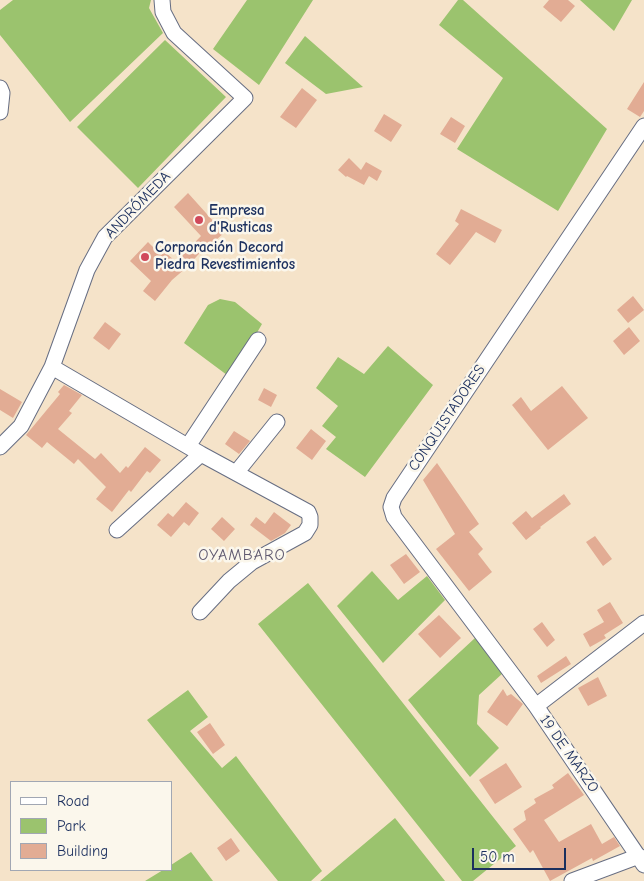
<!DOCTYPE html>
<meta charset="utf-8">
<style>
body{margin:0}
#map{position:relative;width:644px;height:881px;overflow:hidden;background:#f5e3c9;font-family:"Comic Neue",sans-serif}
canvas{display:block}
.legend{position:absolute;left:10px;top:781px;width:162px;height:90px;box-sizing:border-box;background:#fbf7ec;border:1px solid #a1a7b3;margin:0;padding:6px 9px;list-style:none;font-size:15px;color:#1b2f5e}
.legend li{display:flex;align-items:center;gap:10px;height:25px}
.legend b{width:25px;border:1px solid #a1a7b3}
.scale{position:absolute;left:472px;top:848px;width:94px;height:22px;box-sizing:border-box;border:2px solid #1b2f5e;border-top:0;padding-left:6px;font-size:15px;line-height:18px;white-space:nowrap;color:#1b2f5e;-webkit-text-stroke:4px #fbf7ec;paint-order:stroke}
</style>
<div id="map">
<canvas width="644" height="881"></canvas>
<ul class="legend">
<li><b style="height:6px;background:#fff"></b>Road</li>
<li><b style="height:14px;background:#9bc36e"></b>Park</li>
<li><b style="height:14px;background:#e2ac94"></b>Building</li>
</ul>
<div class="scale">50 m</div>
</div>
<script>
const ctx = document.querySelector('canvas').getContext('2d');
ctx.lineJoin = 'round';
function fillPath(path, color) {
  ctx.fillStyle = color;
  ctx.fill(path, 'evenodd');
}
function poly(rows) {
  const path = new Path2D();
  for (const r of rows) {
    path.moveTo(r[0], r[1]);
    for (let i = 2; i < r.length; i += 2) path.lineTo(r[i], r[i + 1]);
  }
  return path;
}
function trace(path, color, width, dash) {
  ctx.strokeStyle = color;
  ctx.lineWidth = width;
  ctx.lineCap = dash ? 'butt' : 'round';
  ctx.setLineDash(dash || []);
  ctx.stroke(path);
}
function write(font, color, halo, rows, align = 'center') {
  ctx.font = font + ' "Comic Neue",sans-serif';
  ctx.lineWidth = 5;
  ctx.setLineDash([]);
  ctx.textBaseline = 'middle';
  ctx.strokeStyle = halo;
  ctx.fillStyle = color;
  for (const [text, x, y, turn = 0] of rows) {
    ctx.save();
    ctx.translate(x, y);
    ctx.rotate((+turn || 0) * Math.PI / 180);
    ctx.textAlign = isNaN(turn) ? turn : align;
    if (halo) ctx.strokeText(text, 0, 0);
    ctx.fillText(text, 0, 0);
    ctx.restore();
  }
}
fillPath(poly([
 [13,0,151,0,149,8,163,33,70,122,0,35,0,10],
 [247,0,313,0,259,85,213,49],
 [458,0,463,0,607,129,558,211,457,149,503,78,439,25],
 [580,0,632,0,614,31],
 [305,36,363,87,326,94,285,63],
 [165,40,226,97,138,188,77,127],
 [220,299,235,302,262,324,231,378,184,343,208,305],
 [388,346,433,385,365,477,326,449,336,437,322,426,338,406,316,388,338,357,364,374],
 [372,571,398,600,427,576,445,600,383,663,337,606],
 [308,583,516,846,473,881,462,881,258,624],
 [475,638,503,673,479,695,477,724,499,748,470,777,408,700],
 [188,690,208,717,190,731,222,768,236,756,322,871,311,881,278,881,147,720],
 [395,818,445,881,320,881],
 [191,852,213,881,145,881,163,870,171,870,171,865]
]), '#9bc36e');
fillPath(poly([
 [549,0,568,0,575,6,561,22,543,7],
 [644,82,644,111,640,117,627,109],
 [302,88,317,100,296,128,280,117],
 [384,114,402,125,391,142,374,131],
 [451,117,465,126,455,143,440,134],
 [349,158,361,170,366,162,382,171,377,181,369,176,364,185,347,176,346,177,338,170],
 [188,193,224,233,209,246,208,244,186,268,172,280,155,301,143,291,151,281,130,261,148,242,161,255,165,252,176,262,201,236,174,207],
 [461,209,502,230,495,243,476,232,450,265,436,254,459,224,455,221],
 [633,296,644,310,628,323,617,310],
 [105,322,121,334,109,350,93,338],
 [629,327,640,341,624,355,613,341],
 [64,385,82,395,69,411,72,413,58,429,95,459,101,453,120,473,126,466,128,468,145,447,161,460,150,473,147,471,131,492,129,490,112,512,96,499,106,487,78,459,74,464,47,442,42,448,26,435,60,394,58,392],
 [562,386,588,418,548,450,512,405,521,397,531,411],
 [264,388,277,395,271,407,258,400],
 [0,389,22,402,13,418,0,410],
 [311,429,326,441,312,460,296,448],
 [234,431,250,441,239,454,225,444],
 [437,463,479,524,469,532,483,549,478,554,492,572,469,591,436,549,455,534,423,480],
 [564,494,571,504,540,527,541,528,526,540,512,523,526,511,532,518],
 [186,502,199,513,189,526,184,522,171,537,157,525,168,513,173,517],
 [274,512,291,525,285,533,271,541,250,525,256,517,265,524],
 [222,517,235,529,224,541,211,529],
 [595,536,612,559,603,566,586,542],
 [406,554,420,572,404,584,390,565],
 [610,602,623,623,604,635,606,638,590,647,583,634,604,622,597,610],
 [439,615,461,638,440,658,418,634],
 [542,622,555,640,547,647,533,629],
 [566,656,571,664,541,683,537,676],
 [598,677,607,696,588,706,578,688],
 [503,689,507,696,511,694,523,704,507,726,487,712],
 [210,723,225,745,213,754,197,732],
 [506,763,522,787,495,804,479,780],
 [568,773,584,795,544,820,559,842,591,824,602,844,614,837,620,846,593,861,592,858,550,881,533,850,530,853,513,829,526,820,524,811,536,803,534,799,554,788,552,785],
 [231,838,240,851,226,861,217,848]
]), '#e2ac94');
const minor = poly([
 [0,88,2,93,0,112],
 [52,367,201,454,308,512,310,517,310,525,305,533,252,562,229,581,200,612],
 [188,446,258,340],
 [0,447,21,426,52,367,87,270,105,237,245,98,174,33,163,12,162,0],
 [236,473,277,422],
 [117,530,201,454],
 [644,623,536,706,644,865],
 [536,706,394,517,391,507,394,498,644,126],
 [572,881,639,856]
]);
trace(minor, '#676e83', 17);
trace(minor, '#fff', 15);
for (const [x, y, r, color] of [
 [199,220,5,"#d1495b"],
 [145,257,5,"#d1495b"]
]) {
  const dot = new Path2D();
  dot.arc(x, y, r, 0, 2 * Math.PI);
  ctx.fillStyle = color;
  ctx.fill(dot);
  trace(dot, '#fbf7ec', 2);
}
write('15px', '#1b2f5e', '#fbf7ec', [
 ["ANDRÓMEDA",138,205,-46],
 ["CONQUISTADORES",447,418,-56],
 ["19 DE MARZO",569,754,55]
]);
write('bold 15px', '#1b2f5e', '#fbf7ec', [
 ["Empresa",209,211],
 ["d'Rusticas",209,228],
 ["Corporación Decord",155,248],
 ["Piedra Revestimientos",155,265]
], 'left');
ctx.letterSpacing = '1px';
write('16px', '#615b71', '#fbf7ec', [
 ["OYAMBARO",242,555]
]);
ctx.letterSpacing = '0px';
</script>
